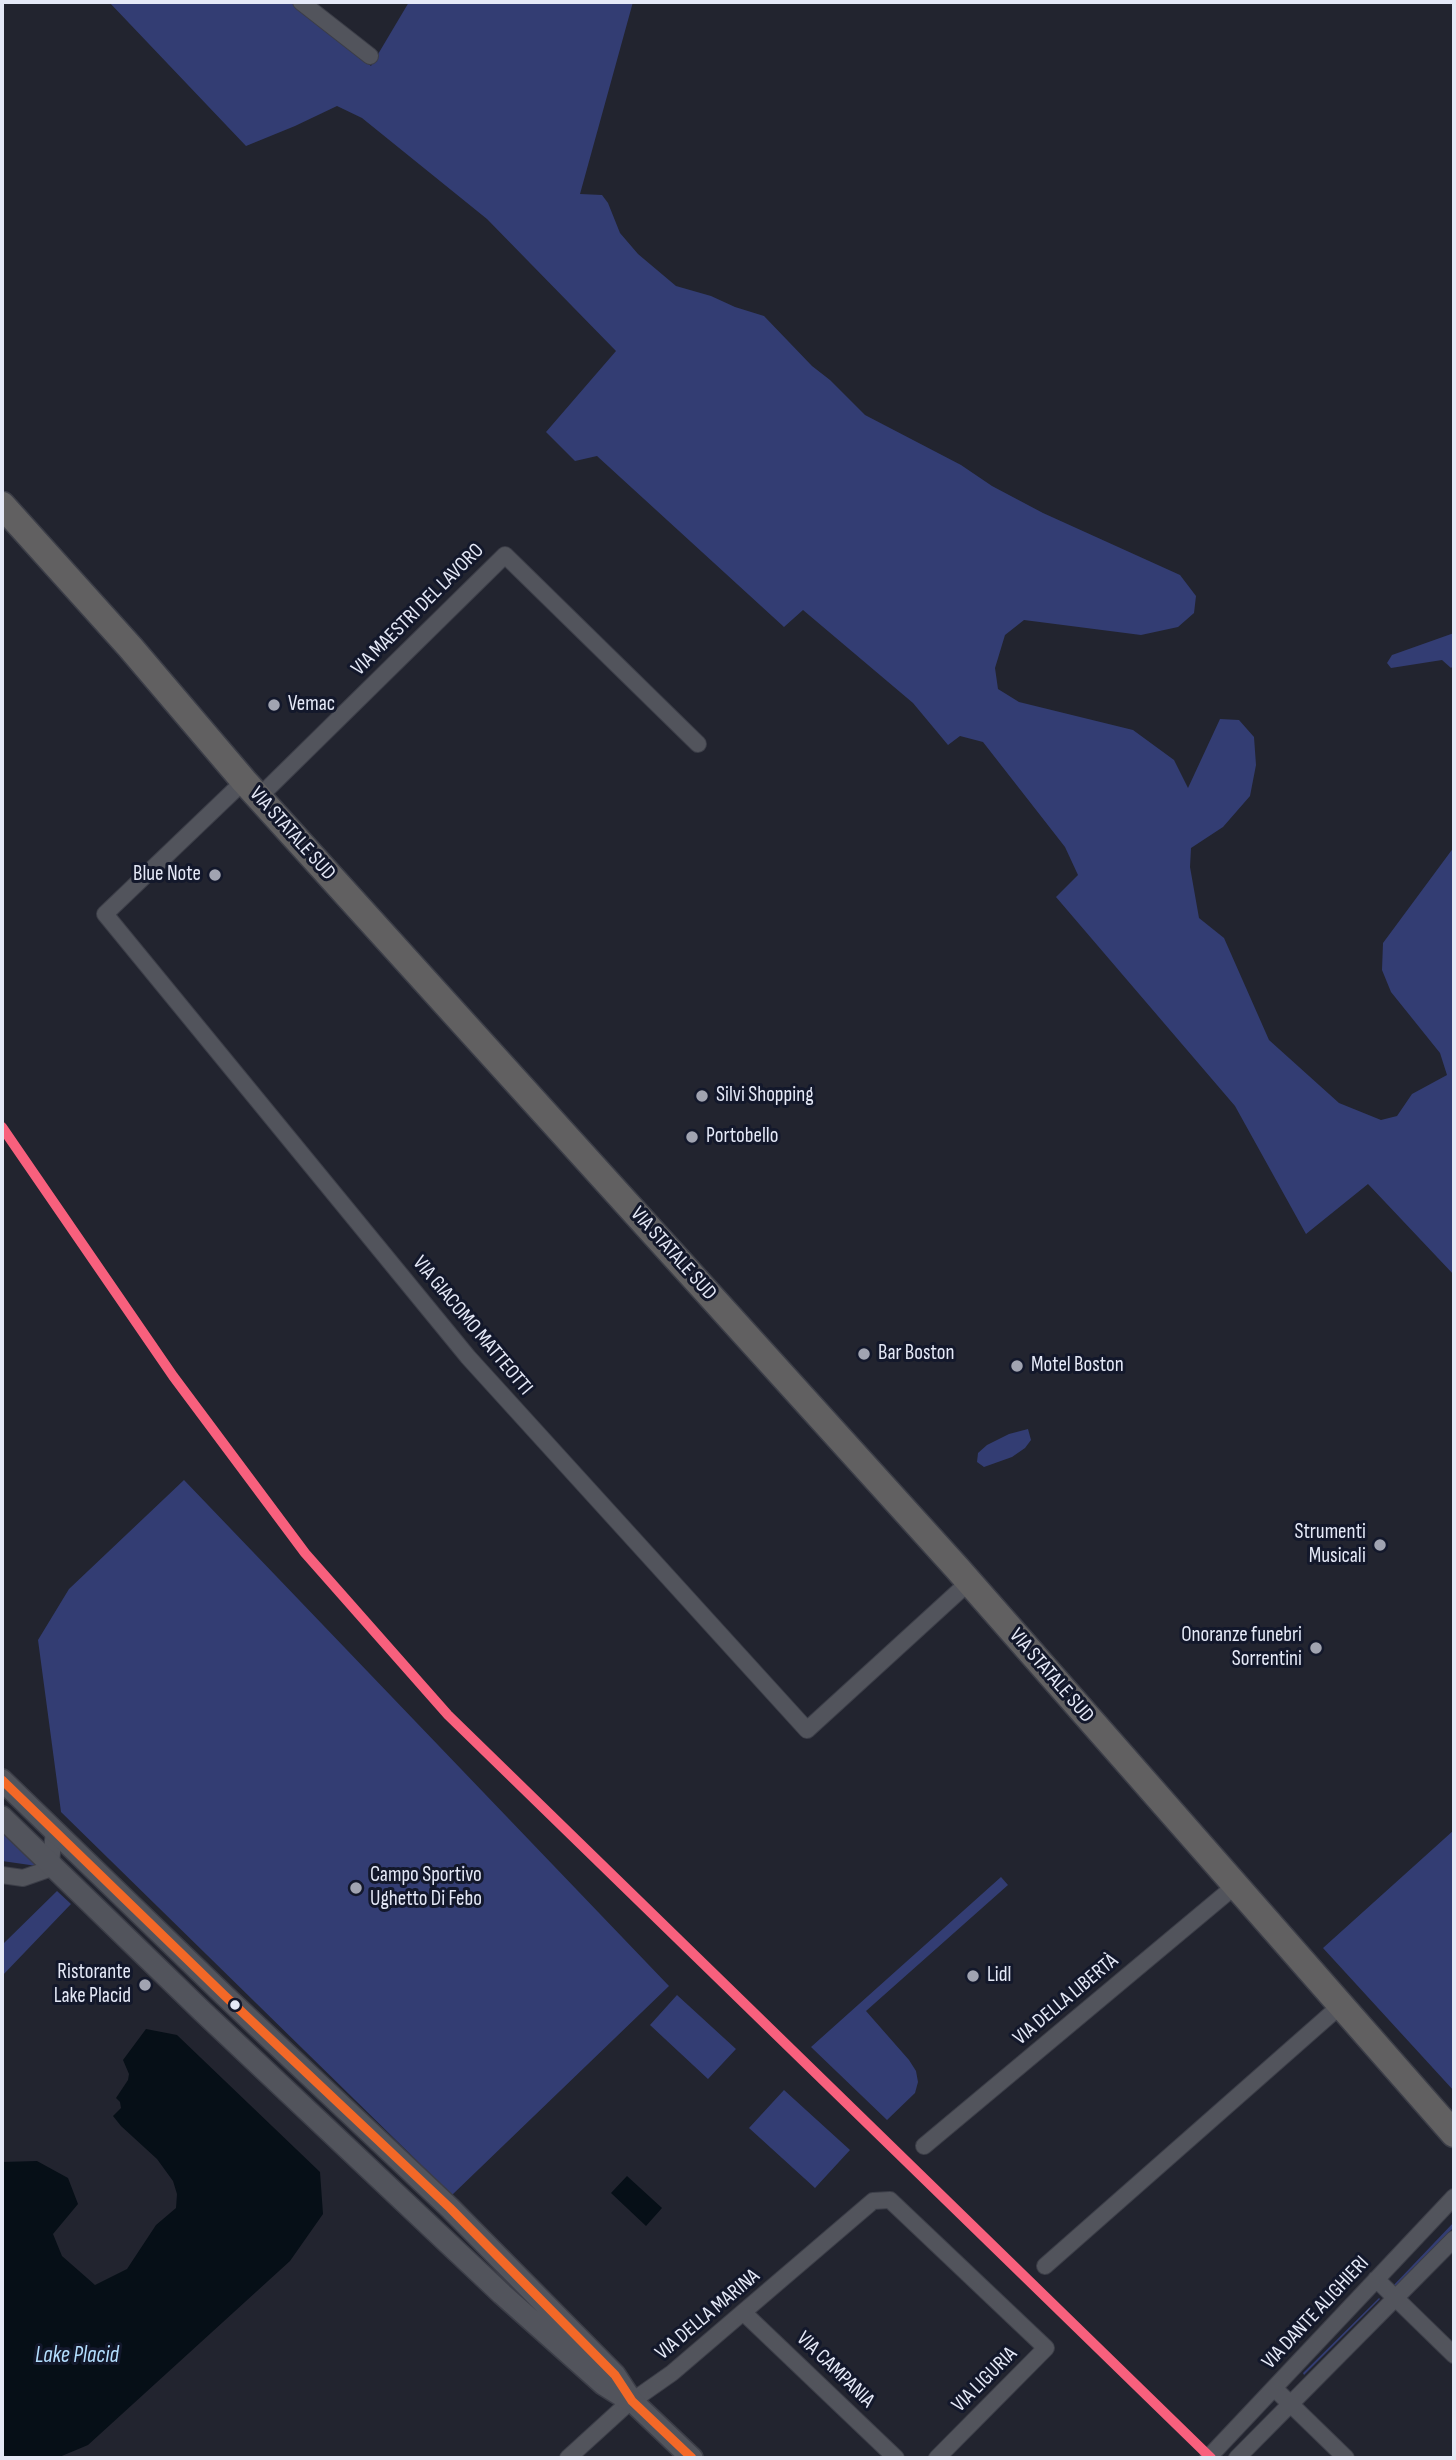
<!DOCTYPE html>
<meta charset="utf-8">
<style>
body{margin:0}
#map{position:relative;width:1456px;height:2460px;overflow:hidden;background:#22242f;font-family:"Sofia Sans Condensed",sans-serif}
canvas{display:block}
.frame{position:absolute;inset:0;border:4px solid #e5e9f7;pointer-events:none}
</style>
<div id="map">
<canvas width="1456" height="2460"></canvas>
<div class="frame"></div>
</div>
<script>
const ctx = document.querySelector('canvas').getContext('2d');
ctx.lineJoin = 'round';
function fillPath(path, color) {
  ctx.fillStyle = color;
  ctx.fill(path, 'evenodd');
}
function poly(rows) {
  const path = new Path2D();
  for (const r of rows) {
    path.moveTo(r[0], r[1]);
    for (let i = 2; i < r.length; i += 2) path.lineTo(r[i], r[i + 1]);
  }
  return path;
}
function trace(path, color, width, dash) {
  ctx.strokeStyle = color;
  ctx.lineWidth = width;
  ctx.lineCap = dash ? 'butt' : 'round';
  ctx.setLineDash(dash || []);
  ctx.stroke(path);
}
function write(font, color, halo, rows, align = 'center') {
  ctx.font = font + ' "Sofia Sans Condensed",sans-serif';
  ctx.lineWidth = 6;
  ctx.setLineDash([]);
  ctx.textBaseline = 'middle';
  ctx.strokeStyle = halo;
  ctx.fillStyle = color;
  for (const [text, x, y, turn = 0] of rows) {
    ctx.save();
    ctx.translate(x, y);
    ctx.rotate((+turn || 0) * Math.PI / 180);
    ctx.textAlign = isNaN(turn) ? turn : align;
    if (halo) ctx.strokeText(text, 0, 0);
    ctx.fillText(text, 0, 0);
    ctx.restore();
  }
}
fillPath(poly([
 [109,2,291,2,371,66,409,2,633,2,580,194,602,195,608,203,620,233,638,254,676,286,711,296,735,307,764,316,812,366,830,380,865,415,961,465,992,486,1043,513,1180,575,1196,596,1194,613,1178,627,1141,635,1024,620,1005,635,995,668,998,689,1019,702,1133,730,1174,760,1188,788,1220,719,1239,720,1254,737,1256,765,1250,796,1223,827,1191,848,1190,867,1199,918,1224,938,1269,1040,1339,1103,1381,1120,1397,1116,1412,1094,1447,1075,1440,1053,1391,992,1382,970,1383,943,1454,847,1454,1275,1368,1184,1306,1234,1235,1106,1056,897,1078,875,1065,847,983,742,960,736,948,745,913,703,803,610,784,627,597,456,575,461,546,432,616,351,487,219,362,118,337,106,295,126,246,146],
 [1454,633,1454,665,1451,668,1442,660,1391,668,1387,663,1392,655],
 [1028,1429,1031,1440,1025,1448,1012,1457,984,1467,977,1462,978,1453,987,1445,1009,1434],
 [184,1480,669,1986,452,2195,61,1812,38,1640,69,1589],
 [1454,1830,1454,2091,1323,1948],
 [2,1833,37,1866,2,1861],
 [1001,1877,1008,1885,866,2011,909,2060,916,2071,918,2082,915,2093,887,2120,811,2047],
 [57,1891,71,1904,2,1976,2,1945],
 [677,1995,736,2049,708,2079,650,2025],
 [784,2090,850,2150,815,2188,749,2128],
 [1454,2222,1454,2227,1393,2289,1391,2288],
 [1379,2298,1380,2299,1304,2375,1303,2373]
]), '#333d73');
fillPath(poly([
 [146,2029,177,2035,320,2172,323,2214,290,2261,88,2445,57,2458,2,2458,2,2162,37,2161,68,2178,78,2204,53,2234,62,2256,95,2285,127,2269,156,2225,176,2208,177,2194,173,2181,157,2159,121,2126,113,2116,121,2108,120,2102,116,2098,128,2080,129,2074,123,2060],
 [627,2176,662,2208,646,2226,611,2193]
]), '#060f17');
const minor = poly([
 [301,2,370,56],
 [244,781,105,914,468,1357,807,1730,969,1582],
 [259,797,505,555,698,744],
 [2,1875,23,1878,46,1870,51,1864,54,1829],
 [924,2146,1235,1886],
 [1045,2266,1340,2006],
 [1376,2279,1454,2355],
 [744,2313,896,2458],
 [1274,2388,1346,2458],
 [568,2458,625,2406,672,2373,873,2201,890,2200,1046,2348,937,2458],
 [1208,2458,1454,2197],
 [1237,2458,1454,2239]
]);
const tertiary = poly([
 [2,1780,224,1995,450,2208,615,2375,632,2401,692,2458],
 [2,1817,202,2011,502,2294,603,2384,627,2399]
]);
const primary = poly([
 [2,505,130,647,244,781,957,1568,1454,2134]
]);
trace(minor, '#3c3e48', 18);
trace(tertiary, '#3c3e48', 24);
trace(primary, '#3c3e48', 29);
trace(minor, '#52545c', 16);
trace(tertiary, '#52545c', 21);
trace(primary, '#616061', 26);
trace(poly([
 [2,1780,224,1995,450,2208,615,2375,632,2401,692,2458]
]), '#f36827', 9);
trace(poly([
 [2,1127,173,1376,305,1553,448,1715,1211,2458]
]), '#f8607d', 10);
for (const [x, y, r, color] of [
 [274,705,7,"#a1a4b1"],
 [215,875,7,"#a1a4b1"],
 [702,1096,7,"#a1a4b1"],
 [692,1137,7,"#a1a4b1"],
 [864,1354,7,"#a1a4b1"],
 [1017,1366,7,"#a1a4b1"],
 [1380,1545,7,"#a1a4b1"],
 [1316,1648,7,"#a1a4b1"],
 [356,1888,7,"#a1a4b1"],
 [973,1976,7,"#a1a4b1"],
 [145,1985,7,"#a1a4b1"],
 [235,2005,6,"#e5e9f7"]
]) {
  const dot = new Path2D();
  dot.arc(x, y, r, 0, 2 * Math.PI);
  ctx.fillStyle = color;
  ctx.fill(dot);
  trace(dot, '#13182b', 2.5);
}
write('21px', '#e5e9f7', '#13182b', [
 ["VIA MAESTRI DEL LAVORO",418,610,-45],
 ["VIA STATALE SUD",292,834,48],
 ["VIA STATALE SUD",673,1254,48],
 ["VIA GIACOMO MATTEOTTI",472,1326,50],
 ["VIA STATALE SUD",1051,1676,49],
 ["VIA DELLA LIBERTÀ",1066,2000,-40],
 ["VIA DANTE ALIGHIERI",1316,2313,-47],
 ["VIA DELLA MARINA",708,2315,-40],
 ["VIA CAMPANIA",835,2370,44],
 ["VIA LIGURIA",985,2380,-45]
]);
write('21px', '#e5e9f7', '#13182b', [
 ["Vemac",288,705],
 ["Blue Note",201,875,"right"],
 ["Silvi Shopping",716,1096],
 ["Portobello",706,1137],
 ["Bar Boston",878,1354],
 ["Motel Boston",1031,1366],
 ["Strumenti",1366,1533,"right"],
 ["Musicali",1366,1557,"right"],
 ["Onoranze funebri",1302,1636,"right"],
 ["Sorrentini",1302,1660,"right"],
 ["Campo Sportivo",370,1876],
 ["Ughetto Di Febo",370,1900],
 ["Ristorante",131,1973,"right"],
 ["Lake Placid",131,1997,"right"],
 ["Lidl",987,1976]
], 'left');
write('italic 23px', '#b4dffe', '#13182b', [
 ["Lake Placid",77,2356]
]);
</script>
